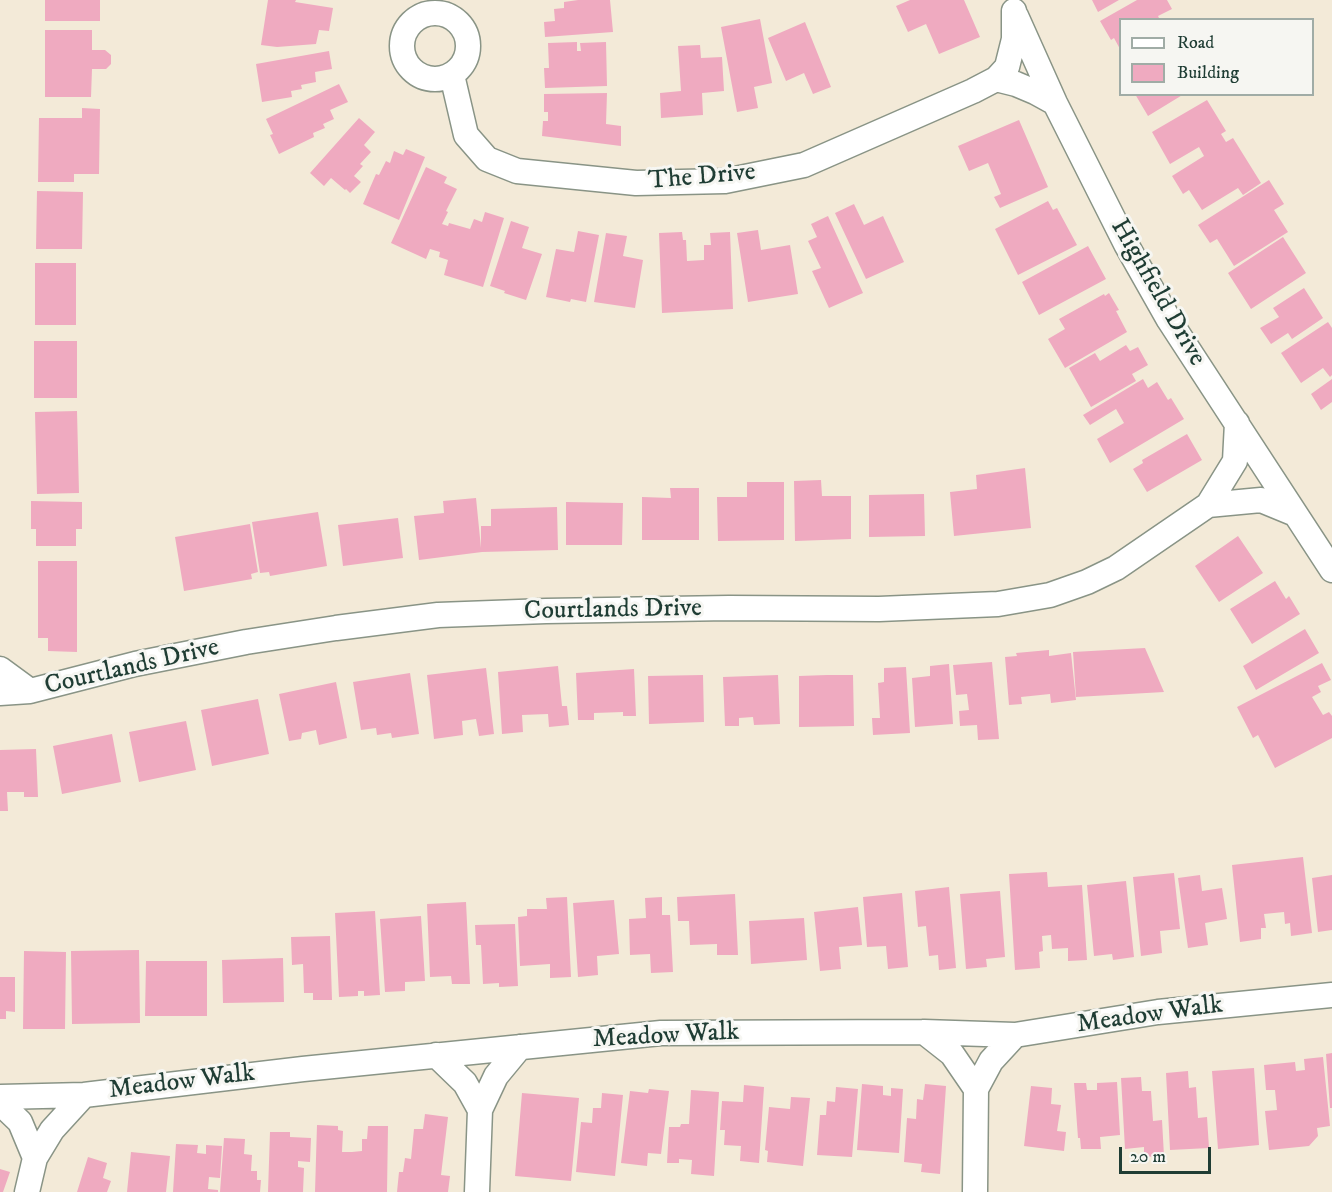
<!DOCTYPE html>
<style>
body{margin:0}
#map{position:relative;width:1332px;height:1192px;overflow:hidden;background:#f3ead8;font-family:"IM FELL DW Pica",serif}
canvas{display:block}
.legend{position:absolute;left:1119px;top:18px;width:195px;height:78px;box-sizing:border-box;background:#f6f6f2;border:2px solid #a0aca6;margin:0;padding:8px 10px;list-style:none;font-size:18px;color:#1f3d34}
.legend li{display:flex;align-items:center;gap:12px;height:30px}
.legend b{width:30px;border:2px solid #a0aca6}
.scale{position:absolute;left:1119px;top:1147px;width:92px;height:27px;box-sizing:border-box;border:3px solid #1f3d34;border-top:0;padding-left:8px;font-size:18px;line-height:21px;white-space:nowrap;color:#1f3d34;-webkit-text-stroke:4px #f6f6f2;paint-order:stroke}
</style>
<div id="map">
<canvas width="1332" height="1192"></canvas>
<ul class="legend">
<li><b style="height:8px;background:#fff"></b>Road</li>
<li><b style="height:16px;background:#efaac0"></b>Building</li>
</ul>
<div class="scale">20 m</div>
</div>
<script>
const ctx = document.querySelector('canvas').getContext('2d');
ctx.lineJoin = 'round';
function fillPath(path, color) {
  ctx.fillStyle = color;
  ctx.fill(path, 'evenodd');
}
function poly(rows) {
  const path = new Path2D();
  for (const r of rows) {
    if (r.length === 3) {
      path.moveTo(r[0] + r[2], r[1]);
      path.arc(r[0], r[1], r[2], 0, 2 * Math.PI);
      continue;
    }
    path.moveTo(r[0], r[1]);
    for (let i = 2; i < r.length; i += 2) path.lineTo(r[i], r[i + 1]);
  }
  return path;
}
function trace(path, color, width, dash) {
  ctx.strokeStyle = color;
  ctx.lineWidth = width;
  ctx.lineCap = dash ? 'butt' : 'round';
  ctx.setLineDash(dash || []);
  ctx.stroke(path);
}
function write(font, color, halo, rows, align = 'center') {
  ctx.font = font + ' "IM FELL DW Pica",serif';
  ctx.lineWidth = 6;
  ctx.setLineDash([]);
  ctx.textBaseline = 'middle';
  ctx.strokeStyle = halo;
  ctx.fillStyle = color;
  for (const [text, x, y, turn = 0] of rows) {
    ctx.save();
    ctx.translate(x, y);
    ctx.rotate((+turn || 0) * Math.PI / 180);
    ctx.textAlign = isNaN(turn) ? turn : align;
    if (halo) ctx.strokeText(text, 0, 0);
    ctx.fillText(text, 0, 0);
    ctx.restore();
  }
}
fillPath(poly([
 [45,0,100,0,100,21,45,21],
 [268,0,296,0,295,2,333,8,329,31,319,30,316,44,277,47,261,45],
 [578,0,610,0,613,32,545,37,544,22,555,21,554,9,564,8,564,2],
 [910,0,964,0,980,37,939,54,926,24,908,32,896,6],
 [1092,0,1119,0,1098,12],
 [1137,0,1167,0,1172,9,1158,16,1160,20,1120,20,1120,49,1114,38,1111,40,1100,21],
 [760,19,772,83,754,87,758,108,737,112,721,27],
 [805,22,831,87,813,94,804,73,786,81,768,38],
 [45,30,92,30,92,50,105,50,111,55,111,64,106,69,92,69,91,97,45,97],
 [577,42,577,51,581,51,580,43,606,42,607,86,545,88,544,68,549,68,548,43],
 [700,45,701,58,722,57,724,91,702,93,703,115,661,118,660,93,681,91,678,46],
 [329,51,332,69,315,72,316,82,301,85,302,89,291,91,292,97,262,102,256,64],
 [339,84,348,102,330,110,334,119,323,124,325,128,313,133,314,137,279,154,270,135,273,134,266,119],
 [607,93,606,124,621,126,621,146,542,136,543,121,548,121,548,112,544,112,544,94],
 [1135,94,1184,94,1148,116],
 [1207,100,1226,131,1221,134,1226,142,1233,138,1261,183,1243,195,1238,188,1202,210,1189,190,1183,194,1172,176,1204,156,1199,147,1170,164,1152,132],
 [82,108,100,109,99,174,74,174,74,182,38,182,39,118,82,118],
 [359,118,375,132,364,145,371,152,360,164,363,166,354,176,361,182,350,193,346,189,345,190,331,178,324,186,310,173],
 [1019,120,1048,187,1000,208,994,197,1001,194,988,163,969,171,958,146],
 [406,149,425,157,399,220,363,204,376,174,379,175,386,161,390,163,394,151,403,155],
 [426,167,447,177,444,183,457,189,446,211,448,212,442,224,448,226,449,223,470,229,474,219,482,222,485,212,504,218,483,287,444,275,448,260,439,257,440,252,430,249,426,259,391,243],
 [1269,180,1284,204,1274,210,1288,232,1234,266,1217,239,1210,243,1198,225],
 [37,191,83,192,82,249,36,249],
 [1048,201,1053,210,1057,208,1077,245,1018,275,995,229],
 [854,204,864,225,883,216,904,262,866,279,835,213],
 [828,216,863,293,829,308,812,271,821,268,808,241,817,237,811,224],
 [511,221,529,227,522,248,542,254,526,300,504,293,505,291,490,286],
 [758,230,761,250,790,245,798,294,748,302,737,233],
 [578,231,599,235,586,302,571,299,570,302,546,297,556,249,574,252],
 [682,232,683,240,686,240,687,261,704,260,704,245,711,245,710,233,730,232,733,309,662,313,659,233],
 [606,233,627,236,623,256,643,260,635,308,594,302],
 [1283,237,1306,273,1251,309,1228,273],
 [1088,246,1106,279,1039,315,1022,282],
 [35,263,76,263,76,325,35,325],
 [1304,288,1323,318,1292,339,1288,333,1271,344,1260,328,1279,317,1273,308],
 [1109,293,1119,310,1116,311,1127,332,1065,368,1048,339,1065,329,1059,319,1104,294,1105,296],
 [1328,322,1332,328,1332,375,1330,377,1323,368,1301,383,1281,353],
 [34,341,77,341,77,398,34,398],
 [1126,345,1130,351,1138,347,1148,365,1132,374,1136,381,1091,407,1069,368,1095,353,1100,361],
 [1143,379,1148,388,1157,382,1168,400,1171,398,1184,419,1110,463,1097,439,1124,423,1116,409,1090,425,1083,415],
 [1332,379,1332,402,1321,410,1311,394],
 [77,411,79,493,37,494,35,412],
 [1187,434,1202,460,1147,492,1133,469,1143,463,1142,460],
 [1025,468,1031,528,954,536,950,492,977,489,976,475],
 [821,480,822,496,851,496,851,539,795,541,794,481],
 [747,482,784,482,784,540,718,541,717,497,747,497],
 [670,488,699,488,699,540,642,540,642,497,671,498],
 [924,494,925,536,869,537,869,495],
 [476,498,481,548,481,526,491,526,491,509,557,507,558,550,482,552,419,560,414,516,444,513,443,501],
 [31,501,82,502,82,529,76,529,76,546,36,546,36,529,31,529],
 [566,502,623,503,622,545,566,545],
 [318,512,327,566,270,576,269,572,260,573,252,522],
 [398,518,403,558,343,566,338,525],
 [250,524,258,572,251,574,252,579,184,591,175,537],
 [1238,536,1263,573,1219,602,1195,566],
 [38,561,77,561,77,652,48,651,48,638,38,638],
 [1275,581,1286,599,1289,596,1300,614,1252,644,1230,609],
 [1305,629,1319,653,1256,690,1243,666],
 [1145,648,1164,692,1076,697,1073,652],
 [1049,650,1049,656,1071,653,1076,700,1051,703,1050,694,1021,697,1022,704,1009,705,1005,657,1017,656,1016,653],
 [992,662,999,739,978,740,977,725,960,726,959,711,969,710,967,694,956,695,953,665],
 [1322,663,1331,680,1318,686,1321,692,1312,697,1323,715,1329,712,1332,716,1332,738,1275,768,1258,735,1253,738,1237,707],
 [949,664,953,724,915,727,912,678,930,676,930,666],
 [558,666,562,706,567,706,569,725,549,727,548,714,522,715,523,732,502,734,498,672],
 [906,667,910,733,873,735,872,718,880,718,878,683,884,682,884,668],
 [486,668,494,734,479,736,476,719,462,721,463,735,434,739,427,675],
 [634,669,636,716,623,716,623,712,594,713,594,720,578,720,576,673],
 [410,673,419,734,392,738,391,733,377,735,376,728,361,730,353,682],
 [703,675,704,722,649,724,648,676],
 [778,675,780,724,754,725,753,717,739,718,739,726,725,726,723,677],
 [827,675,853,675,854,726,799,727,799,676],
 [336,682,347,738,319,745,316,730,302,733,301,739,289,741,279,694],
 [258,699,269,754,212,766,201,710],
 [186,721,196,770,139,782,129,732],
 [112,734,121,782,62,794,53,746],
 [36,749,38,797,24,797,24,792,7,792,8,811,0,811,0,750],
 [1303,857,1312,933,1291,936,1290,923,1285,924,1284,912,1264,914,1266,928,1261,928,1261,939,1240,942,1232,865],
 [1047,872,1048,887,1082,885,1087,960,1068,961,1068,948,1052,949,1051,935,1042,936,1043,951,1039,952,1040,968,1015,970,1009,874],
 [1174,873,1180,929,1160,931,1162,953,1141,956,1133,877],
 [1200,875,1202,891,1222,888,1227,919,1205,923,1208,945,1188,948,1178,878],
 [1332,875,1332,930,1318,932,1312,878],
 [1126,881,1134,957,1113,960,1112,954,1094,956,1087,885],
 [949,887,956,968,939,970,938,955,929,956,926,926,918,927,915,891],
 [1000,891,1005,957,986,959,987,967,966,969,960,894],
 [902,893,908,967,888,969,886,946,867,947,863,897],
 [735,894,738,955,717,955,717,944,690,945,689,921,678,921,677,897],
 [567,897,571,977,550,978,550,964,520,966,518,917,527,916,527,909,547,909,546,898],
 [662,897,662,915,670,915,673,972,651,973,650,954,630,955,629,919,646,918,645,898],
 [614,900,619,954,597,956,598,975,578,977,573,903],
 [466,902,470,984,452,984,451,976,430,977,427,904],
 [858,907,862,945,839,947,841,969,820,971,814,912],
 [375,911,380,995,364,996,364,991,358,991,358,996,339,997,335,913],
 [421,916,425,981,405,982,405,991,385,992,380,919],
 [804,918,807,960,751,964,749,921],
 [515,924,518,986,499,987,499,983,483,984,481,945,476,945,475,925],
 [330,936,332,1000,313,1000,313,993,304,993,303,964,292,965,291,937],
 [139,950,140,1023,72,1024,71,951],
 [24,951,66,952,65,1029,23,1029],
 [283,958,284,1002,223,1003,222,960],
 [146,961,207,961,207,1016,145,1016],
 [0,977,15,977,15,1012,6,1011,6,1019,0,1019],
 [1332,1053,1332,1108,1330,1108,1326,1054],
 [1323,1057,1330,1126,1317,1128,1318,1136,1309,1146,1269,1150,1265,1111,1277,1110,1275,1090,1266,1090,1264,1065,1295,1062,1296,1071,1305,1070,1304,1059],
 [1254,1068,1259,1145,1218,1149,1212,1071],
 [1188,1071,1189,1088,1196,1087,1198,1118,1207,1117,1209,1148,1170,1150,1166,1073],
 [1141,1077,1142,1091,1151,1091,1153,1121,1162,1120,1164,1156,1144,1157,1144,1147,1125,1149,1121,1078],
 [1117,1082,1120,1135,1100,1137,1101,1149,1081,1149,1080,1138,1078,1138,1074,1083,1086,1083,1087,1090,1097,1090,1097,1083],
 [862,1084,883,1086,883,1095,891,1096,891,1088,903,1089,899,1153,857,1150],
 [925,1084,946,1086,940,1174,921,1172,922,1164,904,1162,907,1118,916,1119,917,1099,923,1100],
 [744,1085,764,1087,759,1163,740,1161,741,1146,724,1145,725,1130,720,1130,722,1101,743,1102],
 [1031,1086,1052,1088,1051,1104,1061,1105,1057,1131,1066,1132,1064,1151,1024,1146],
 [836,1087,858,1089,852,1157,817,1155,820,1115,826,1115,827,1101,835,1102],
 [649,1089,669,1091,661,1154,648,1153,647,1166,621,1163,630,1091,648,1093],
 [691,1090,719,1092,714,1176,691,1174,692,1160,679,1159,679,1163,667,1163,669,1127,680,1127,681,1124,689,1124],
 [522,1093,579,1098,571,1181,515,1176],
 [602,1093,623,1095,615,1176,576,1172,581,1122,592,1123,593,1108,601,1108],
 [791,1097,810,1098,803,1166,767,1162,768,1151,765,1150,769,1107,790,1109],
 [425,1114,448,1117,441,1175,450,1176,448,1192,397,1192,399,1172,403,1172,405,1158,411,1159,414,1129,423,1129],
 [317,1125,338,1126,338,1130,343,1131,342,1152,352,1152,362,1151,362,1139,367,1139,368,1126,388,1126,387,1192,315,1192],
 [270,1132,290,1132,290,1137,311,1138,310,1162,298,1161,298,1167,304,1168,303,1192,268,1192],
 [224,1138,245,1139,244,1154,252,1155,251,1171,257,1171,257,1180,261,1180,260,1192,220,1192],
 [176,1144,198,1145,197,1153,206,1154,206,1145,222,1146,220,1178,209,1177,208,1189,218,1190,218,1192,173,1192],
 [131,1152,170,1156,166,1192,127,1192],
 [88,1157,107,1163,103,1178,111,1181,107,1192,77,1192],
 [0,1169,10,1172,3,1192,0,1192]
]), '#efaac0');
const minor = poly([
 [435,46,33],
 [1016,16,1055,103,1126,244,1169,320,1332,570],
 [452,75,466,135,487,159,517,171,636,183,725,181,804,165,973,91,996,79,1007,67,1014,39,1014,11],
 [996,79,1016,84,1035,92,1055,103],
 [1208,505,1261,500,1295,514],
 [0,669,30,691],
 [0,693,30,691,135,664,246,642,336,628,438,615,546,611,729,608,879,609,998,604,1050,595,1087,582,1116,568,1208,505,1235,461,1237,423],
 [924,1032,952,1054,976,1089,975,1192],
 [436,1055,465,1083,480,1110,477,1192],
 [976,1089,991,1061,1015,1035],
 [0,1097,84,1095,303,1069,661,1033,924,1032,1015,1035,1158,1012,1332,995],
 [0,1103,20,1122,35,1158,27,1192],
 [480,1110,496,1076,520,1047],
 [35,1158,52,1130,84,1095]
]);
trace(minor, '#899486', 27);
trace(minor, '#fff', 24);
write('26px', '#1f3d34', '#f6f6f2', [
 ["The Drive",702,178,-5],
 ["Highfield Drive",1157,293,60],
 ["Courtlands Drive",613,611,-1],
 ["Courtlands Drive",132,668,-13],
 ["Meadow Walk",1150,1016,-8],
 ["Meadow Walk",666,1037,-3],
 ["Meadow Walk",182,1083,-7]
]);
</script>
